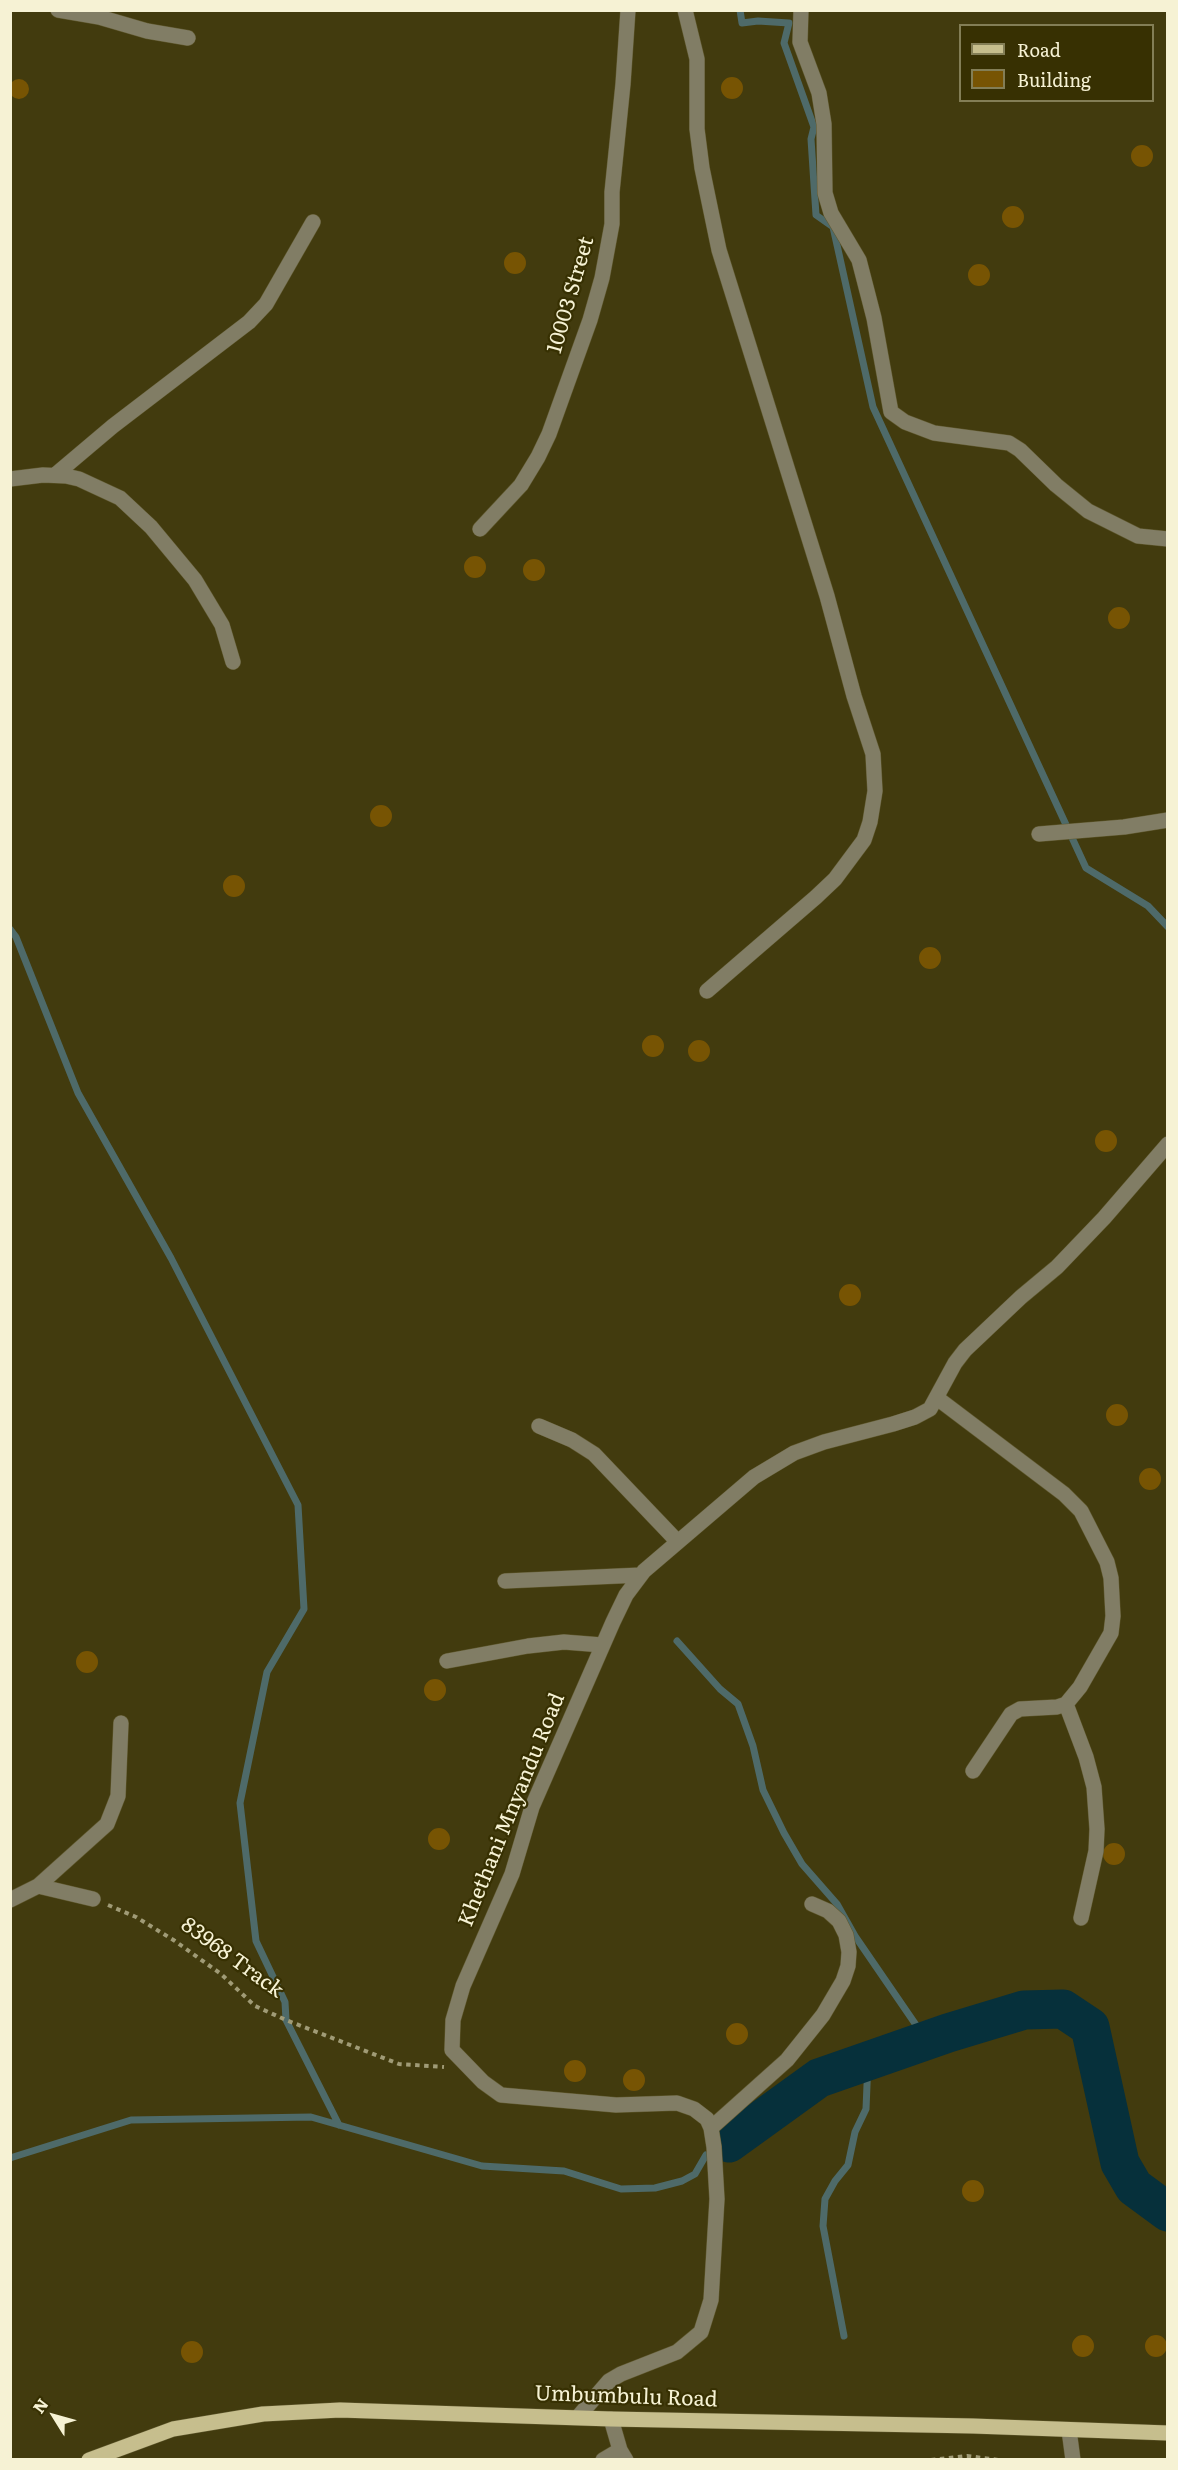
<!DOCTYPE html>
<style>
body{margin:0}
#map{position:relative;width:1178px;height:2470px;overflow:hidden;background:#423b0e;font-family:Literata,serif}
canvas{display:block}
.frame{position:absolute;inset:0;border:12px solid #f6f2d4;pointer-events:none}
.legend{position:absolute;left:959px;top:24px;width:195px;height:78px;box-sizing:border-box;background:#373002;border:2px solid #837e56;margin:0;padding:8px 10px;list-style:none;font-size:18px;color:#f6f2d4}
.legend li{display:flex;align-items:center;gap:12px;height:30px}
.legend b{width:30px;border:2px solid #837e56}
.north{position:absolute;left:24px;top:2386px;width:60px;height:60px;-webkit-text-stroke:4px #373002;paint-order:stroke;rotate:307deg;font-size:16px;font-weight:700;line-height:24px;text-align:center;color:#f6f2d4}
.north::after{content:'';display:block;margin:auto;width:21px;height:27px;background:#f6f2d4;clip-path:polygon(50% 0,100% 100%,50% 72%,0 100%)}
</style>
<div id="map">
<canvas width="1178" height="2470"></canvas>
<div class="frame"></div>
<ul class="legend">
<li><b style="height:8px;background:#c6be8d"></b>Road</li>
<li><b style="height:16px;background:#775403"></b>Building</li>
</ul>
<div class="north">N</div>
</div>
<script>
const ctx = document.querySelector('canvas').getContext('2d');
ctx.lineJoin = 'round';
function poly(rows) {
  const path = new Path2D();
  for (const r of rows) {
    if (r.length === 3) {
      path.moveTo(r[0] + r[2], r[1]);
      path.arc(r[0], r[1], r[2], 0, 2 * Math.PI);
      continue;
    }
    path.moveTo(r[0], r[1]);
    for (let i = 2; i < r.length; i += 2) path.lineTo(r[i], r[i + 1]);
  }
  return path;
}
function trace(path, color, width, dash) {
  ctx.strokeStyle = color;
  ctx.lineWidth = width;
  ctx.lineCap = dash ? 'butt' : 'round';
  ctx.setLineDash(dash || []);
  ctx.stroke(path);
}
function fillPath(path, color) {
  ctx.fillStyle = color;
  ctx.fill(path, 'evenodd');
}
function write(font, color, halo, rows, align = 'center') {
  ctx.font = font + ' Literata,serif';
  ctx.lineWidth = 4.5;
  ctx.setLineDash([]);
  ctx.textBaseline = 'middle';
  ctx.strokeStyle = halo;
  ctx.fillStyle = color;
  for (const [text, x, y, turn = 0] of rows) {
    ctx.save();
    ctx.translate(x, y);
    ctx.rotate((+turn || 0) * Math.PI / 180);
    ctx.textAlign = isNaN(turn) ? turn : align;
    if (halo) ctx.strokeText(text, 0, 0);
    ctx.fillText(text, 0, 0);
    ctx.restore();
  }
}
trace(poly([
 [740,10,742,23,758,21,789,23,784,43,814,127,811,139,816,215,833,227,873,407,1086,868,1148,906,1168,927],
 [10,929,16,937,78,1093,171,1258,298,1505,304,1609,267,1672,240,1803,256,1941,285,2002,286,2020,339,2125],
 [677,1641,720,1689,738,1704,753,1746,763,1790,784,1833,802,1864,837,1904,855,1936,927,2041],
 [10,2158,131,2120,311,2117,482,2166,564,2171,621,2189,655,2188,682,2181,695,2174,706,2155],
 [844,2336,823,2226,825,2199,835,2181,848,2165,855,2132,866,2109,868,2061]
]), '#4e6a69', 7);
trace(poly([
 [729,2143,819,2078,948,2033,1024,2010,1063,2009,1090,2027,1120,2163,1134,2187,1168,2212]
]), '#06303b', 39);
fillPath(poly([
 [732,88,11],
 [19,89,10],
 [1142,156,11],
 [1013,217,11],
 [515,263,11],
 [979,275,11],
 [475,567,11],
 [534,570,11],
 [1119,618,11],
 [381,816,11],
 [234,886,11],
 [930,958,11],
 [653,1046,11],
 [699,1051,11],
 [1106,1141,11],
 [850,1295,11],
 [1117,1415,11],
 [1150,1479,11],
 [87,1662,11],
 [435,1690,11],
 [439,1839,11],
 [1114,1854,11],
 [737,2034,11],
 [575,2071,11],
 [634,2080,11],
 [973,2191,11],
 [1156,2346,11],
 [1083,2346,11],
 [192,2352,11]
]), '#775403');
const minor = poly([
 [58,10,99,17,147,31,188,38],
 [685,10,697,59,697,129,702,168,719,250,827,596,854,696,873,754,875,791,870,822,864,840,835,879,816,897,707,991],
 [801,10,800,42,819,93,824,124,825,193,831,213,859,260,874,318,891,412,905,422,934,433,1009,443,1020,450,1056,485,1088,511,1138,536,1168,539],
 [55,475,113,426,249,322,266,304,313,222],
 [10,479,43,475,66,476,79,479,120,498,151,527,195,580,222,625,233,662],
 [480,529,521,485,538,457,549,434,590,320,602,278,612,224,612,192,623,84,628,10],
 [1039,834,1124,827,1168,820],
 [937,1398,1064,1494,1081,1511,1107,1562,1111,1578,1113,1616,1111,1633,1080,1687,1066,1704,1057,1707,1020,1709,1011,1714,973,1771],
 [539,1426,572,1440,594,1454,677,1541],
 [505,1581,641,1575],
 [447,1661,528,1646,564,1642,602,1645],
 [1066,1704,1086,1757,1094,1787,1097,1829,1096,1851,1081,1918],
 [38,1886,107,1824,118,1796,121,1723],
 [10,1900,38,1886,93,1899],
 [711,2128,787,2060,823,2015,843,1981,848,1966,849,1952,846,1935,839,1921,828,1911,812,1904],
 [578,2417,609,2381,621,2374,677,2352,701,2332,711,2300,717,2199,714,2147,711,2128,707,2119,694,2109,677,2103,616,2105,501,2095,483,2082,452,2050,453,2020,463,1986,512,1874,532,1807,613,1622,626,1595,644,1571,754,1477,794,1453,824,1442,893,1424,915,1417,930,1409,955,1363,965,1350,1021,1297,1057,1267,1104,1218,1168,1144],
 [611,2419,620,2450,626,2460],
 [1069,2430,1073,2460],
 [603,2460,620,2450]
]);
const major = poly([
 [89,2460,173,2429,263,2414,340,2410,611,2419,973,2426,1168,2433]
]);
trace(minor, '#5f582e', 16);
trace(major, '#5f582e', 16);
trace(poly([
 [108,1905,136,1917,175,1941,221,1974,255,2006,286,2020,399,2064,444,2067],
 [931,2460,967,2456,999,2460]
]), '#a09b76', 4, [4.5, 4.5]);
trace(minor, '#817d65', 15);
trace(major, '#c6be8d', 15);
write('21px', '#f6f2d4', '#373002', [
 ["10003 Street",571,295,-74],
 ["Khethani Mnyandu Road",512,1810,-68],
 ["83968 Track",232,1958,36],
 ["Umbumbulu Road",626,2397,2]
]);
</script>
